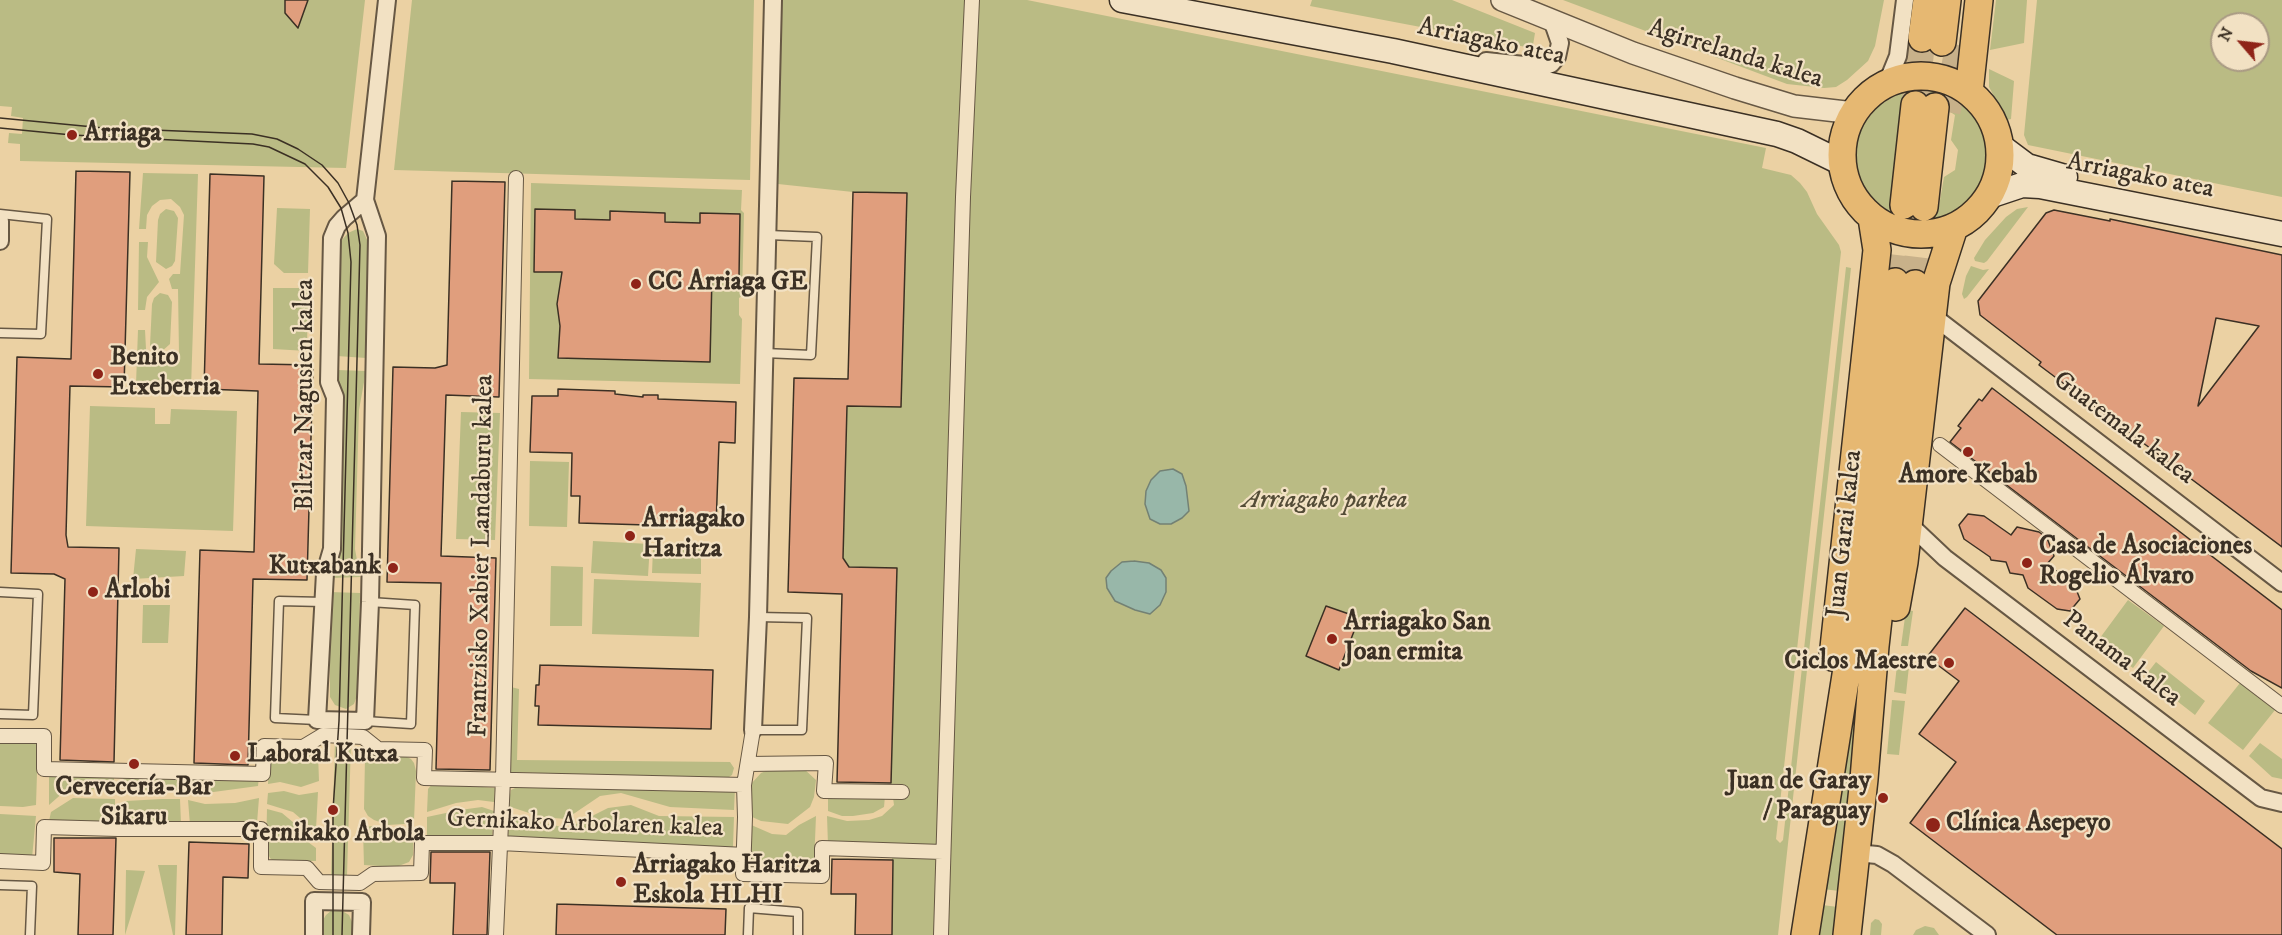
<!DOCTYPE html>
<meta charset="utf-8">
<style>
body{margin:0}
#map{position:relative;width:2282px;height:935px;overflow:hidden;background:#ebd1a3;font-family:"IM FELL DW Pica",serif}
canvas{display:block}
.north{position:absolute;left:2210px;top:12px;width:60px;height:60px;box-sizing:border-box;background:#f2e1c3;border:2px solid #a99a83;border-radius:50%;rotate:298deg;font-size:16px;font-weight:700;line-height:24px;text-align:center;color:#3b3024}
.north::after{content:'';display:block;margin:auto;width:21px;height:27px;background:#8f2418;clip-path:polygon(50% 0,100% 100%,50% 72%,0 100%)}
</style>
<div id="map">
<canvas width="2282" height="935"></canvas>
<div class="north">N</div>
</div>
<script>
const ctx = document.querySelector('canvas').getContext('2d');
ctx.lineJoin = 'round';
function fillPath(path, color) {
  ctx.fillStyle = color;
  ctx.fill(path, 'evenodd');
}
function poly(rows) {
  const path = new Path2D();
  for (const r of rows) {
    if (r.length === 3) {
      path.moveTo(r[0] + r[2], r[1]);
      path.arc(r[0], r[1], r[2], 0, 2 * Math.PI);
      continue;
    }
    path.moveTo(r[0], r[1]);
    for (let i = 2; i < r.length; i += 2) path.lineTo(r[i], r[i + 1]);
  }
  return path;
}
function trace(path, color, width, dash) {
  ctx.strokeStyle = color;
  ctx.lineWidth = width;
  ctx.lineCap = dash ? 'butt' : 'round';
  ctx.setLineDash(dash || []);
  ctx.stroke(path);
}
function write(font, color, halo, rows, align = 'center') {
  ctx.font = font + ' "IM FELL DW Pica",serif';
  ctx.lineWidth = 4.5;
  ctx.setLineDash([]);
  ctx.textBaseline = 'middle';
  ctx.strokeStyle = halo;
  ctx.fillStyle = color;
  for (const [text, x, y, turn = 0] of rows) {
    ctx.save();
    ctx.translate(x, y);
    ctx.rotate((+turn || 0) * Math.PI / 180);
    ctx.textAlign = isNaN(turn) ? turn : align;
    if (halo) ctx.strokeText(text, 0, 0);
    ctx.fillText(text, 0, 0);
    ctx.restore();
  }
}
fillPath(poly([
 [0,0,365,0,346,168,20,161,20,144,8,143,9,133,22,134,23,118,11,116,12,107,0,106],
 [412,0,754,0,750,180,394,170],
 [781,0,1027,0,1766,148,1762,168,1791,175,1800,183,1807,192,1817,214,1839,245,1841,252,1776,839,1780,843,1783,840,1846,267,1851,268,1778,935,892,935,892,848,828,845,827,816,847,821,869,820,882,816,894,805,891,783,843,567,847,406,901,407,907,193,853,192,778,184],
 [1312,0,1452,0,1535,33,1533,45,1526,47,1310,6],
 [1563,0,1884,0,1875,46,1868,61,1847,80,1836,87,1824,88,1787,84],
 [1996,0,2027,0,2024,43,1990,50],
 [2037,0,2282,0,2282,197,2028,145,2024,135],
 [2222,24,2258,24,2258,60,2222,60],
 [1989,69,2014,81,2011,119,2007,120,1989,87],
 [1925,89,1950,95,1970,110,1984,131,1989,156,1984,181,1970,203,1950,218,1925,224,1900,220,1888,215,1869,198,1857,176,1855,150,1862,126,1878,106,1900,93],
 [1944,108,1955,115,1951,140,1958,150,1955,170,1944,177,1939,206,1928,209],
 [143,173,198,174,191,388,136,384,138,330,145,330,146,349,149,356,156,361,167,363,174,359,179,353,178,289,172,289,169,279,173,274,180,274,184,215,180,207,171,199,160,200,152,206,147,215,146,229,139,229],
 [531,183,742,190,741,210,744,213,742,296,739,298,739,315,742,319,740,384,529,379],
 [2028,207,1987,261,1984,263,1975,261,1974,258,1985,240,2006,217,2017,209],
 [277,208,310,209,308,273,284,273,274,264],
 [166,209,174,211,178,218,175,261,172,266,166,269,156,262,158,220,160,214],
 [357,229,363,231,369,244,366,358,337,356,341,241,348,233],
 [139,242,148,242,147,257,159,282,147,297,145,310,138,310],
 [1971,266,1983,270,1989,269,1967,297,1964,299,1962,294,1966,276],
 [273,288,308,288,307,351,273,349],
 [160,293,168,295,172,302,170,344,160,353,150,346,152,304,154,298],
 [337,370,366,371,359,410,355,549,360,577,332,578],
 [90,406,155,408,155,424,170,424,171,409,237,411,233,531,86,526],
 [461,412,500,413,495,540,456,539],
 [530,461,569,462,567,527,529,526],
 [593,541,650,544,648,576,591,573],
 [136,549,186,551,184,576,133,579],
 [653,549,701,549,701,574,652,573],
 [551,566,583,567,582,626,550,626],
 [594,579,701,583,699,637,592,634],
 [330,592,360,593,358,693,354,704,346,709,335,705,330,697],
 [1872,592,1839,891,1823,889],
 [2128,600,2164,626,2133,668,2097,642],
 [143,605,170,605,168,643,142,643],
 [1906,610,1913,611,1908,646,1901,646],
 [1898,656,1910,657,1906,694,1894,692],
 [2156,662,2205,701,2195,715,2145,676],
 [2240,683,2275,710,2243,750,2208,723],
 [511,687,519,689,517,760,730,762,734,768,732,775,726,779,509,772],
 [1892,700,1905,701,1899,755,1887,754],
 [0,742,38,742,36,805,23,807,0,806],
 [335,742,351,742,347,876,331,876],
 [2260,743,2282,759,2282,779,2272,777,2249,756],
 [282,752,318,754,319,781,301,787,280,782,268,784,269,764,273,757],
 [369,753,403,755,411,759,414,763,416,771,414,821,404,824,388,825,374,820,368,816,364,809,365,758],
 [781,765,803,768,816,780,814,797,810,807,788,824,761,821,748,815,751,784,761,773],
 [49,775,114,776,114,791,78,788,65,791,49,805],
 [180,776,181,791,124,790,123,777],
 [188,776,259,777,258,786,206,793,187,791],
 [433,783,495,788,494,802,478,800,456,803,427,812,428,789],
 [521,785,735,788,734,810,670,807,621,793,600,796,566,819,541,817,508,806,511,790],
 [284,791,299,795,318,792,316,829,314,830,293,812,267,804,268,793],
 [828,795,885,796,884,807,873,813,853,816,842,816,828,811],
 [73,798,115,799,115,823,49,821,51,812],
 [259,798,257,823,190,825,188,800,205,804,235,803],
 [162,799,180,799,181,824,126,823,126,801],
 [631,805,659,816,734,817,733,847,508,842,509,814,527,820,568,828,608,808],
 [482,807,494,811,492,839,429,838,427,836,427,817,460,810],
 [267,809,282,813,294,823,304,839,316,848,316,861,311,861,311,865,274,862,270,858,266,850],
 [0,814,36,816,32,858,0,856],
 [816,816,814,864,751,862,749,824,772,834,786,835,799,825],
 [372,826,396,830,414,827,413,855,409,862,396,867,364,865,363,830,365,827],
 [158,865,177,865,175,935,173,935],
 [126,870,145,871,125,935],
 [1822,905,1838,907,1834,935,1818,935],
 [339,909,349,915,352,922,352,935,323,935,323,920,326,915,332,910],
 [1875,919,1879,920,1882,924,1881,935,1870,935,1871,923],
 [1925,926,1934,928,1939,935,1913,935,1916,930]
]), '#babb84');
const water = poly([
 [1173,469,1182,474,1186,486,1189,511,1182,518,1171,524,1160,524,1150,519,1145,504,1146,491,1151,480,1160,471,1173,469],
 [1134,561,1149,563,1161,570,1166,578,1166,592,1160,605,1150,614,1135,610,1115,601,1107,588,1106,578,1111,571,1122,562,1134,561]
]);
fillPath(water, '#98b7a9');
trace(water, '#738174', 1.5);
const building = poly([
 [285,0,308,0,298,28,285,13,285,0],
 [76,171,130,172,124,387,70,386,66,535,68,547,119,548,114,762,60,760,65,579,54,574,11,573,17,357,71,359,76,171],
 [210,174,264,176,259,364,313,365,307,580,253,579,248,765,194,763,200,550,254,552,258,391,204,389,210,174],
 [452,181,505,182,499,397,446,395,441,556,496,558,490,770,436,769,441,583,387,582,393,367,435,368,447,365,452,181],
 [853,192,907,193,901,407,847,406,843,558,849,567,897,568,891,783,837,782,842,594,788,592,794,378,848,379,853,192],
 [535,209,575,210,575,219,610,220,610,211,665,213,665,222,700,223,700,213,740,214,739,277,712,276,710,362,558,358,560,326,557,304,562,272,534,272,535,209],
 [2054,210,2110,221,2110,219,2282,255,2282,547,2039,365,2041,362,1980,315,1978,301,2046,213,2054,210],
 [2216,318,2259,326,2198,406,2216,318],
 [1992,388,2282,610,2282,688,2251,671,1950,442,1961,428,1958,426,1979,399,1982,401,1992,388],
 [558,389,615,391,615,394,643,397,643,395,658,395,658,399,736,402,735,443,719,442,716,527,579,523,580,496,571,496,572,453,530,452,532,396,558,396,558,389],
 [1968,514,1984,516,2011,535,2017,527,2039,532,2047,538,2054,556,2047,564,2074,584,2080,599,2070,611,2057,609,2028,588,2023,575,2010,573,2006,562,1991,560,1990,557,1964,539,1959,525,1968,514],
 [1326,606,1349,614,1348,617,1358,621,1339,670,1306,656,1326,606],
 [1965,608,2282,849,2282,935,2057,935,1910,823,1956,762,1919,734,1959,681,1927,657,1965,608],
 [540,665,713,670,711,729,538,725,539,706,535,706,536,685,539,685,540,665],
 [54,838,116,838,113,935,78,935,80,874,54,872,54,838],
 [189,842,249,844,248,878,223,877,222,935,186,935,189,842],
 [431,852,490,852,487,935,453,935,455,883,430,883,431,852],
 [832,859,893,860,892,935,855,935,856,894,831,894,832,859],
 [557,904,726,909,725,935,556,935,557,904]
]);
fillPath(building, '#e09e7d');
trace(building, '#3b3024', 1.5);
trace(poly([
 [1915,105,1922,38],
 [1947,112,1959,43],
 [1895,282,1904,205],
 [1915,284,1924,207]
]), '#c8b18a', 27, [27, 14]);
const service = poly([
 [0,214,47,219,41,334,0,333],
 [764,353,811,355,817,237,768,235],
 [0,592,38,594,33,715,0,714],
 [317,720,275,718,279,601,324,602],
 [365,721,411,724,415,605,370,602],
 [753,730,802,730,807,618,758,617],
 [0,885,32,886,30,935],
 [748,935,749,908,798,912,798,935]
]);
const pedestrian = poly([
 [1940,445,2282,706],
 [753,730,744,785,745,817,743,874,822,876,822,848,943,852],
 [0,736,44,736,44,769,263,774,264,746,303,747,323,735,363,737,378,749,425,750,424,778,744,785],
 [748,764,826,763,824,791,902,792],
 [0,861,43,863,44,827,118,829,261,829,261,867,307,868,319,882,360,883,373,874,421,873,422,843,500,843,745,855],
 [496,935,503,779,516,178],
 [941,935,963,197,972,0]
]);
const minor = poly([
 [1486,61,1543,67,1551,64,1557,57,1560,43,1552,20],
 [1887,83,1898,56,1905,0],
 [365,200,377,236,370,602,365,721,317,720,325,573,332,549,335,397,329,382,332,238,337,226,344,218,365,200],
 [365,200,387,0],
 [0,221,0,241],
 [1933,316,2282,583],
 [1908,523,1945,558,2261,798,2282,803],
 [753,730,758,617,773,0],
 [1856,853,1877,855,1893,864,1987,935],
 [314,935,314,901,362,902,361,935]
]);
const tertiary = poly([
 [1502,0,1633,53,1735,88,1794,106,1854,113]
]);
const secondary = poly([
 [1122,0,1393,51,1777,134,1797,141,1842,163],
 [1999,145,2027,166,2065,177],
 [1989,196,2022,185,2040,186,2282,234]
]);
const primary = poly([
 [1922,38,1927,0],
 [1942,42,1947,0],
 [1921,155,79],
 [1969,92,1979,0],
 [1904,205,1915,105],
 [1924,207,1935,107],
 [1896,607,1904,562,1936,283,1954,227],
 [1833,657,1877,250,1872,218],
 [1805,935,1863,567,1895,282],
 [1847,935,1864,779,1875,646,1915,284]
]);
trace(service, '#675844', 11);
trace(pedestrian, '#675844', 16);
trace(minor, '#675844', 20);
trace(tertiary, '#675844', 24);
trace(secondary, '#3b3024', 27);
trace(primary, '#3b3024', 30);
trace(service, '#f2e1c3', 8);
trace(pedestrian, '#f2e1c3', 14);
trace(minor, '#f2e1c3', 16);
trace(tertiary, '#f2e1c3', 21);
trace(secondary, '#f2e1c3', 24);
trace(primary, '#e6b872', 27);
trace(poly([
 [0,118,104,128,252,134,277,139,298,149,322,165,338,183,349,203,357,225,360,245,342,935],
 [0,128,72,135,253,144,269,147,305,164,328,187,341,208,348,233,351,262,339,721,333,810,333,935]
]), '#3b3024', 1.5);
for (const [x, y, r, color] of [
 [72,135,6,"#8f2418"],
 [636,284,6,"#8f2418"],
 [98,374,6,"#8f2418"],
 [1968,452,6,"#8f2418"],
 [630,536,6,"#8f2418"],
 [2027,563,6,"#8f2418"],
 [393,568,6,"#8f2418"],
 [93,592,6,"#8f2418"],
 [1332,639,6,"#8f2418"],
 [1949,663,6,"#8f2418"],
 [235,756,6,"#8f2418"],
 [134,764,6,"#8f2418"],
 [1883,798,6,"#8f2418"],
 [333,810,6,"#8f2418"],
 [1933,825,8,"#8f2418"],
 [621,882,6,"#8f2418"]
]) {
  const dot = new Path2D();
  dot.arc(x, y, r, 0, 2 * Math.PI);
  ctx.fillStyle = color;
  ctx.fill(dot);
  trace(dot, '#f2e1c3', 2);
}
write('26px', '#3b3024', '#f2e1c3', [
 ["Arriagako atea",1491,43,12],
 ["Agirrelanda kalea",1735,55,17],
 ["Arriagako atea",2140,177,11],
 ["Biltzar Nagusien kalea",307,395,-90],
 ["Guatemala kalea",2123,429,37],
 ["Juan Garai kalea",1846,534,-84],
 ["Frantzisko Xabier Landaburu kalea",483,556,-89],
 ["Panama kalea",2121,660,37],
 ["Gernikako Arbolaren kalea",585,825,2]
]);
write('bold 26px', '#3b3024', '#f2e1c3', [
 ["Arriaga",84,135],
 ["CC Arriaga GE",648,284],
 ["Benito",110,359],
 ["Etxeberria",110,389],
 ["Amore Kebab",1968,477,"center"],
 ["Arriagako",642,521],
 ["Haritza",642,551],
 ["Casa de Asociaciones",2039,548],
 ["Rogelio Álvaro",2039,578],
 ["Kutxabank",381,568,"right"],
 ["Arlobi",105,592],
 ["Arriagako San",1344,624],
 ["Joan ermita",1344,654],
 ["Ciclos Maestre",1937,663,"right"],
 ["Laboral Kutxa",247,756],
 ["Juan de Garay",1871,783,"right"],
 ["/ Paraguay",1871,813,"right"],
 ["Cervecería-Bar",134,789,"center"],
 ["Sikaru",134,819,"center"],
 ["Clínica Asepeyo",1946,825],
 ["Gernikako Arbola",333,835,"center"],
 ["Arriagako Haritza",633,867],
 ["Eskola HLHI",633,897]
], 'left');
write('italic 26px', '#544c37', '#f2e1c3', [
 ["Arriagako parkea",1325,502]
]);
</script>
